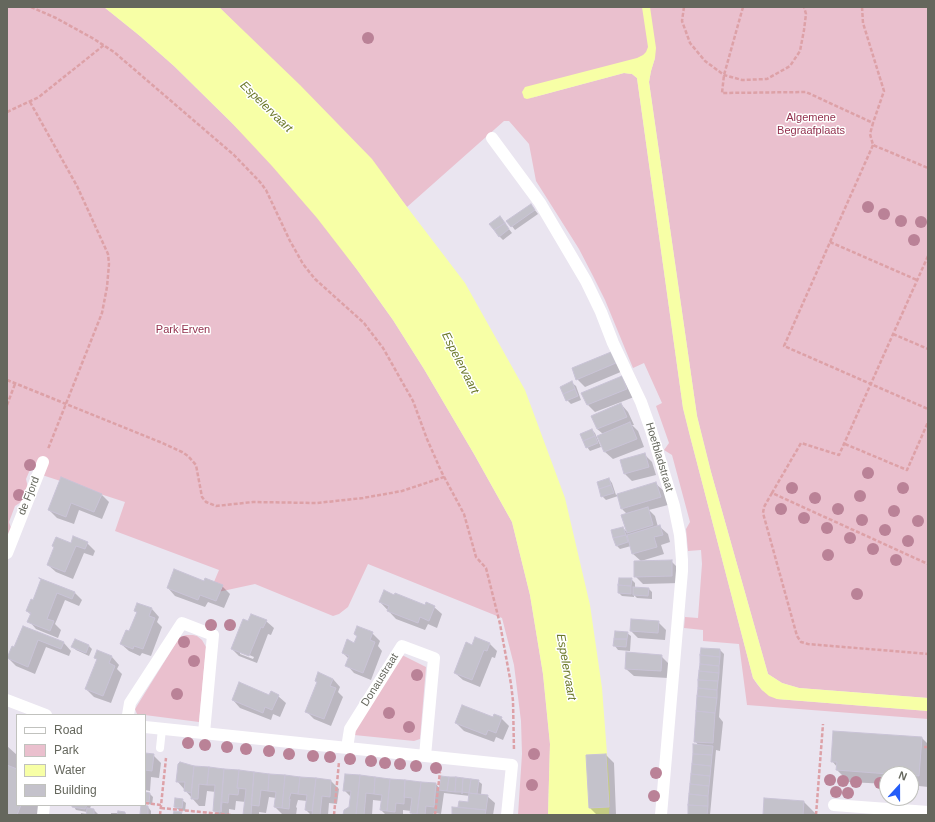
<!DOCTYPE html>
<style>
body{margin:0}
#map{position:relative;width:935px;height:822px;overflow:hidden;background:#eae5f0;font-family:Helvetica,sans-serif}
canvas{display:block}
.frame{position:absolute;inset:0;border:8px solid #65675d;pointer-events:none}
.legend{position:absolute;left:16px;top:714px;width:130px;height:92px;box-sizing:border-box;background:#fff;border:1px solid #c1c2be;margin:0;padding:5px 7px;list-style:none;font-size:12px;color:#65675d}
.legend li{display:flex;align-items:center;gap:8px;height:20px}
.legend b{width:20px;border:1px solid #c1c2be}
.north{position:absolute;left:879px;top:766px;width:40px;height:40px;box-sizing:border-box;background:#fff;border:1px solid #c1c2be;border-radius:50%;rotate:21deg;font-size:11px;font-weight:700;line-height:16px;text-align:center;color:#65675d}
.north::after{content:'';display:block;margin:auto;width:14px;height:18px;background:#245df8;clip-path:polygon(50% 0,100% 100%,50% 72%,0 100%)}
</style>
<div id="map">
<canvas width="935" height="822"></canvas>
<div class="frame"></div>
<ul class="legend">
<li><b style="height:5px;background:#fff"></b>Road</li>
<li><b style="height:11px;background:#eac0ce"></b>Park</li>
<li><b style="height:11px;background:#f7ffa6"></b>Water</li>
<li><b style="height:11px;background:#c4c2cb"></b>Building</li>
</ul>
<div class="north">N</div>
</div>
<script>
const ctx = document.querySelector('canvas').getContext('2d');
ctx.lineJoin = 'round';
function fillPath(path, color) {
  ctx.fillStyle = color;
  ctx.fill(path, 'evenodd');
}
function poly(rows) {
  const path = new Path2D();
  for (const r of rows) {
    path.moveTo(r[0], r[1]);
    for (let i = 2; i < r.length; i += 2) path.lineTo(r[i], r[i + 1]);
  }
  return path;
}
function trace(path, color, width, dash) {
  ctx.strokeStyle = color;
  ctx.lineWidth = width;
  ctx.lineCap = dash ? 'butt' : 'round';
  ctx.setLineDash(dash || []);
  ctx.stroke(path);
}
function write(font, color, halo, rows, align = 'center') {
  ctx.font = font + ' Helvetica,sans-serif';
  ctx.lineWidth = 3;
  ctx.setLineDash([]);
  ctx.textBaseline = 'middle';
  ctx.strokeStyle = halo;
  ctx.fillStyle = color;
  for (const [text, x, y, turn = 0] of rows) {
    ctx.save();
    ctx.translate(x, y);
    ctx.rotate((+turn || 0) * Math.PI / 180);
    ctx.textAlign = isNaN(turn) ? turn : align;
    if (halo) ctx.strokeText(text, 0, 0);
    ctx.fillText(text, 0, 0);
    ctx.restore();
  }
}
fillPath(poly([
 [7,7,104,7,140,36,174,66,301,191,393,320,424,369,474,454,512,522,530,595,543,674,550,744,548,815,518,815,522,754,521,721,514,665,502,618,368,564,348,607,339,614,333,616,255,584,218,592,211,589,219,570,115,531,125,502,42,475,37,463,32,465,26,479,28,488,24,500,15,506,9,522,12,531,7,542],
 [219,7,928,7,928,698,799,688,782,683,768,674,711,472,697,416,649,82,651,71,655,58,527,99,624,73,632,74,637,78,683,408,690,436,753,678,757,684,762,690,777,699,928,711,928,719,747,705,739,644,703,641,703,630,684,628,685,617,698,618,702,564,701,550,688,551,686,529,690,522,672,455,664,450,669,443,656,406,662,403,644,363,633,368,605,300,593,276,579,249,536,181,529,144,509,121,504,121,407,207,397,194],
 [186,635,193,635,197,636,202,640,206,647,199,722,137,714,135,709,176,643,180,637],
 [398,653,426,667,420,739,414,741,354,735,358,725]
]), '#eac0ce');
fillPath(poly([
 [104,7,219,7,300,85,372,159,407,207,465,283,525,390,565,498,590,605,602,688,610,793,609,815,548,815,550,744,543,674,530,595,512,522,474,454,424,369,393,320,358,271,317,218,272,166,231,122,174,66,140,36],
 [642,7,650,7,656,48,655,58,651,71,649,82,697,416,711,472,768,674,782,683,799,688,928,698,928,711,777,699,769,696,762,690,753,678,690,436,683,408,637,78,632,74,624,73,527,99,524,98,522,92,525,87,637,58,643,55,646,52,648,47]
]), '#f7ffa6');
fillPath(poly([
 [531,205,538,214,515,230,508,221],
 [503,221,512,233,503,240,499,236],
 [611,353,623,371,585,387,577,379],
 [622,377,629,385,634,397,595,412,588,405,583,393],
 [572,383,576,386,581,400,571,404,567,400],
 [621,404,628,412,634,425,632,425,638,431,644,447,613,459,605,452,603,434,597,429],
 [592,430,595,433,601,447,590,451,587,447],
 [644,454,652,462,656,475,632,481,625,474],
 [62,479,101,494,109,502,102,519,79,510,74,524,57,518,49,510],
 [609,479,612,483,616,495,656,484,664,491,668,505,649,510,655,516,658,527,660,527,668,534,670,542,661,545,664,554,641,561,633,554,631,546,620,549,616,545,623,528,628,533,627,514,622,509,618,496,606,500,602,496],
 [87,543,95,551,93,556,84,553,73,579,56,572,48,565,71,544],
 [671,561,679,569,680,583,643,584,635,576],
 [631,579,635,583,635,588,649,589,652,592,652,599,637,598,634,595,634,597,622,596,619,593],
 [42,580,74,592,82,600,79,606,65,600,55,624,61,630,58,638,36,629,29,621,31,615,27,611,34,601],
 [205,582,222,586,230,594,224,608,208,602,205,607,175,596,168,588],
 [380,602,434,607,442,614,437,628,428,624,425,630,396,619],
 [138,604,152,609,159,617,157,622,162,627,151,656,142,653,140,656,129,651,121,644,130,633,137,613,135,610],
 [266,621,274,628,271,635,268,634,257,663,239,656,232,649,249,623],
 [240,651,254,657,253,659,240,654],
 [658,622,666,630,665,640,638,638,631,631],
 [24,627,64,643,71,651,69,656,46,647,35,674,16,666,8,658,15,648],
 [372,633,380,641,378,646,382,651,371,680,354,673,347,665,349,659,343,653,355,644,358,637,355,634],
 [627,633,631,636,630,651,618,650,615,646],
 [476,638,490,644,497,651,495,658,492,657,480,687,463,680,455,673,472,646],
 [72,646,89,646,92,649,89,656,76,650],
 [720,650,724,654,719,717,723,722,720,751,716,750,710,815,688,815,699,746,695,741],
 [661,656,669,664,668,678,634,676,626,669],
 [112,657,119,665,117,669,122,674,111,703,94,697,86,689,98,660,95,658],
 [333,679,340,687,338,692,343,697,331,726,314,719,307,712],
 [270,696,278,696,286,703,280,717,273,714,271,720,240,708,233,700],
 [493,718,501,718,509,726,503,740,496,737,494,742,464,731,456,723],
 [922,738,928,744,928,787,919,786,919,790,911,790,911,774,887,774,887,784,849,782,837,770,837,767,832,761],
 [7,746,17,755,17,805,43,805,39,815,7,815],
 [145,754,153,755,161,763,159,778,151,777,150,791,145,790],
 [606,755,614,763,616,815,597,815,590,808,587,756],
 [194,767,331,781,339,789,337,804,329,803,328,815,311,815,306,810,307,801,298,800,296,807,297,808,296,815,283,815,275,807,276,798,269,797,266,813,259,812,259,815,245,815,246,802,236,801,235,810,229,809,229,815,218,815,214,811,216,792,207,791,205,806,199,806,177,781],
 [346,775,436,784,440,789,478,781,482,784,481,795,487,796,495,803,493,815,454,815,453,814,459,808,460,802,469,803,470,796,444,793,441,814,434,813,433,815,413,815,411,811,403,810,403,815,386,815,381,810,382,801,373,800,372,815,344,815,350,807,352,798,344,790],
 [145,793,150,794,153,797,152,805,145,803],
 [182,800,186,803,185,811,179,810,175,807],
 [804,802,815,813,815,815,764,815],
 [73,805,91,805,90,809,94,810,99,815,81,815,81,813,87,814,87,812,76,810],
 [148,807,151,811,151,815,142,815,141,813],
 [111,813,125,813,127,815,111,815]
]), '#0003');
const building = poly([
 [531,204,535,210,511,227,506,221,531,204],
 [500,216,505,223,494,230,489,224,500,216],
 [505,223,509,229,499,237,494,230,505,223],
 [611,352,616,363,576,380,572,368,611,352],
 [622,376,627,389,587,405,581,393,622,376],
 [572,381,575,389,563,394,560,387,572,381],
 [575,389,578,396,566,401,563,394,575,389],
 [621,403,627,417,597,429,591,416,621,403],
 [630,422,637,439,604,452,597,436,630,422],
 [592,429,595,436,583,441,580,434,592,429],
 [595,436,598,443,586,448,583,441,595,436],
 [645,453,649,467,624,474,620,460,645,453],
 [61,477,102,494,94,512,71,503,66,517,48,510,61,477],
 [609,478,611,485,599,489,597,482,609,478],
 [656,482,661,497,621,509,617,494,656,482],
 [611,485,614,493,601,497,599,489,611,485],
 [648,507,653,525,627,533,621,515,648,507],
 [660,525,663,535,654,537,657,547,632,554,627,535,660,525],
 [623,527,626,535,613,538,611,530,623,527],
 [626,535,628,542,616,546,613,538,626,535],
 [73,536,88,542,85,549,76,546,65,572,47,565,54,547,52,546,56,537,71,543,73,536],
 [672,560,672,576,634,577,634,561,672,560],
 [174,569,204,581,205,578,223,585,216,601,200,595,198,600,167,588,174,569],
 [39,578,75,592,72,599,57,593,47,619,54,621,50,631,27,622,31,613,26,611,31,599,33,600,41,579,39,578],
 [619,578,632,578,631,586,618,585,619,578],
 [618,585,631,586,631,594,618,593,618,585],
 [633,587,649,588,648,596,633,595,633,587],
 [384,590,394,595,395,593,425,605,426,602,435,606,429,621,420,617,418,623,387,611,389,606,379,602,384,590],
 [137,603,152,608,149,616,155,618,143,649,134,646,133,649,120,644,126,630,129,631,137,612,134,611,137,603],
 [251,614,267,620,263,628,261,627,249,656,231,649,243,619,248,621,251,614],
 [631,619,659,621,658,633,630,631,631,619],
 [23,626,64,642,61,649,38,640,28,667,7,658,12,646,14,647,23,626],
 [357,626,373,632,370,640,375,642,363,673,345,666,349,656,342,653,347,639,354,643,357,636,354,634,357,626],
 [615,631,628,632,627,639,614,639,615,631],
 [475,637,490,643,487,651,484,650,472,680,454,673,466,642,472,645,475,637],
 [75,639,89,645,86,653,71,647,75,639],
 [614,639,627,639,626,647,613,646,614,639],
 [701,648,720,649,720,657,700,655,701,648],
 [97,650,112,656,109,663,115,666,103,696,85,689,97,659,94,658,97,650],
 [626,652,662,655,661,671,625,669,626,652],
 [700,655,720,657,719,666,700,664,700,655],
 [700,664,719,666,719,673,699,671,700,664],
 [699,671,719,673,718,681,698,680,699,671],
 [318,672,333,679,330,686,336,688,324,719,305,712,317,682,315,681,318,672],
 [698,680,718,681,717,690,698,688,698,680],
 [239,682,269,695,271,691,279,695,272,710,265,707,263,713,232,700,239,682],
 [698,688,717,690,717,698,697,696,698,688],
 [697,696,717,698,715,713,696,711,697,696],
 [462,705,493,717,494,714,502,717,496,733,488,730,486,735,455,723,462,705],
 [696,711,715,713,713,743,694,742,696,711],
 [833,731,922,737,919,776,911,775,911,774,889,774,836,770,837,762,831,762,833,731],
 [693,744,713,746,712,755,693,754,693,744],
 [145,753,154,754,152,771,145,770,145,753],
 [606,754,609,807,589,808,586,755,606,754],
 [693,754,712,755,711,766,692,764,693,754],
 [180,762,194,766,191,793,184,791,185,782,176,782,178,764,180,762],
 [692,764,711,766,710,776,691,774,692,764],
 [7,765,17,769,17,805,21,805,17,815,7,815,7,765],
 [194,766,209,767,207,785,199,784,198,799,191,799,194,766],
 [209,767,224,769,220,812,213,811,215,785,207,785,209,767],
 [224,769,239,770,237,788,239,788,238,795,229,794,228,803,222,802,221,812,224,769],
 [239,770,254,772,251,815,243,815,246,789,237,788,239,770],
 [254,772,269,774,268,791,261,790,259,806,251,805,254,772],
 [269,774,285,775,282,808,274,807,276,792,268,791,269,774],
 [345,774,360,775,356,815,343,815,344,810,349,807,351,791,343,791,345,774],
 [691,774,710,776,709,786,690,784,691,774],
 [285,775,300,777,298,794,291,793,289,799,290,799,289,809,282,808,285,775],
 [360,775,375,777,374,794,366,793,364,815,356,815,360,775],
 [441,776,449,777,447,791,439,790,441,776],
 [300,777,316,778,312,811,305,810,307,795,298,794,300,777],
 [375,777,390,779,387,811,380,810,382,795,374,794,375,777],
 [449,777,456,777,455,792,447,791,449,777],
 [456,777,463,778,462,794,462,792,455,792,456,777],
 [316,778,331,780,330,797,322,796,320,815,312,815,316,778],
 [463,778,471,779,469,793,462,792,463,778],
 [390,779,405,780,404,804,396,803,395,812,387,811,390,779],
 [471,779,479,780,477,794,469,793,471,779],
 [405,780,421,782,417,814,410,813,412,798,404,797,405,780],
 [421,782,436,783,434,807,426,806,425,815,417,814,421,782],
 [690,784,709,786,708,796,689,794,690,784],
 [145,792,150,793,149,802,145,801,145,792],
 [469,793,488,795,486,810,458,807,459,801,468,802,469,793],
 [689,794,708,796,708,806,688,805,689,794],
 [175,798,183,799,182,808,174,807,175,798],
 [764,798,804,801,803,815,763,815,764,798],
 [72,805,87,805,85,809,72,807,72,805],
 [141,805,148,806,148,815,140,814,141,805],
 [688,805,708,806,707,815,688,815,688,805],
 [452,807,486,810,485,815,452,814,452,807],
 [87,808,94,809,94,815,86,815,87,808],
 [118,811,125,812,125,815,117,815,118,811],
 [174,811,182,812,181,815,173,815,174,811]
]);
fillPath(building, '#c4c2cb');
trace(building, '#c9c3d6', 1);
trace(poly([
 [31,7,56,18,94,39,114,52,234,155,260,182,266,190,290,241,303,264,315,279,364,323,383,348,413,401,427,439,441,471,464,514,476,557,486,568,500,624,511,684,513,701,514,751],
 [684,7,682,21,690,43,705,61,724,75,742,80,767,79,790,66,800,51,804,30,806,14,804,7],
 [743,7,724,75,722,93,806,92,873,123,870,134,873,145,928,168],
 [862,7,863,23,884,91,873,123],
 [30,102,77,186,108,254,109,264,107,287,102,313,48,449],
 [7,112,39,97,104,45],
 [873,145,784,346,928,409],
 [830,242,917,280],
 [928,256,839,455,801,443,772,493,928,564],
 [893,334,928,349],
 [7,380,160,442,182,452,188,456,196,465,202,497,206,502,216,506,253,502,317,503,363,498,402,491,444,477],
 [7,405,15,384],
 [845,444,907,470,928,422],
 [772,493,764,507,763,513,797,636,801,642,808,644,928,654],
 [924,747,928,747],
 [145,803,161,805],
 [161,808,231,815],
 [160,815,166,758],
 [334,815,339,762],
 [435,815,440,772],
 [816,815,823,724]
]), '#dda1a7', 2.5, [4, 2]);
trace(poly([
 [160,748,162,729]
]), '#fff', 8);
trace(poly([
 [492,138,540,203,586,281,601,312,613,343,641,402,651,430,674,506,680,535,682,560,682,571,661,815],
 [7,553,43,462],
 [7,700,46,715],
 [128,715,130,703,182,623,213,635,204,733],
 [145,727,512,765,507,815],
 [347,748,350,729,402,646,434,658,425,756],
 [834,805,928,812],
 [43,815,44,805]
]), '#fff', 12);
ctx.fillStyle = '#ba8297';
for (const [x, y] of [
 [368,38],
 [868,207],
 [884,214],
 [901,221],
 [921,222],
 [914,240],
 [30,465],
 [868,473],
 [792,488],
 [903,488],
 [19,495],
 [860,496],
 [815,498],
 [781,509],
 [838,509],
 [894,511],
 [804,518],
 [862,520],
 [918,521],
 [827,528],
 [885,530],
 [850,538],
 [908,541],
 [873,549],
 [828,555],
 [896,560],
 [857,594],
 [211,625],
 [230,625],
 [184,642],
 [194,661],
 [417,675],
 [177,694],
 [389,713],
 [409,727],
 [188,743],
 [205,745],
 [227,747],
 [246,749],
 [269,751],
 [289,754],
 [534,754],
 [313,756],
 [330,757],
 [350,759],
 [371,761],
 [385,763],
 [400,764],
 [416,766],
 [436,768],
 [656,773],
 [830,780],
 [843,781],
 [856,782],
 [880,783],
 [532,785],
 [836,792],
 [848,793],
 [654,796]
]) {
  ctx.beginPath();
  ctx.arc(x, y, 6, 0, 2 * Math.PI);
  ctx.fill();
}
write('11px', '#92314e', '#fff', [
 ["Algemene",811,118],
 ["Begraafplaats",811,131],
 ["Park Erven",183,330]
]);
write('11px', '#65675d', '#fff', [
 ["Hoefbladstraat",659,457,73],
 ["de Fjord",29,496,-68],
 ["Donaustraat",380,680,-58]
]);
write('italic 12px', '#6c792a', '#fff', [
 ["Espelervaart",266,107,44],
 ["Espelervaart",460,363,63],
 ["Espelervaart",566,667,80]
]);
</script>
